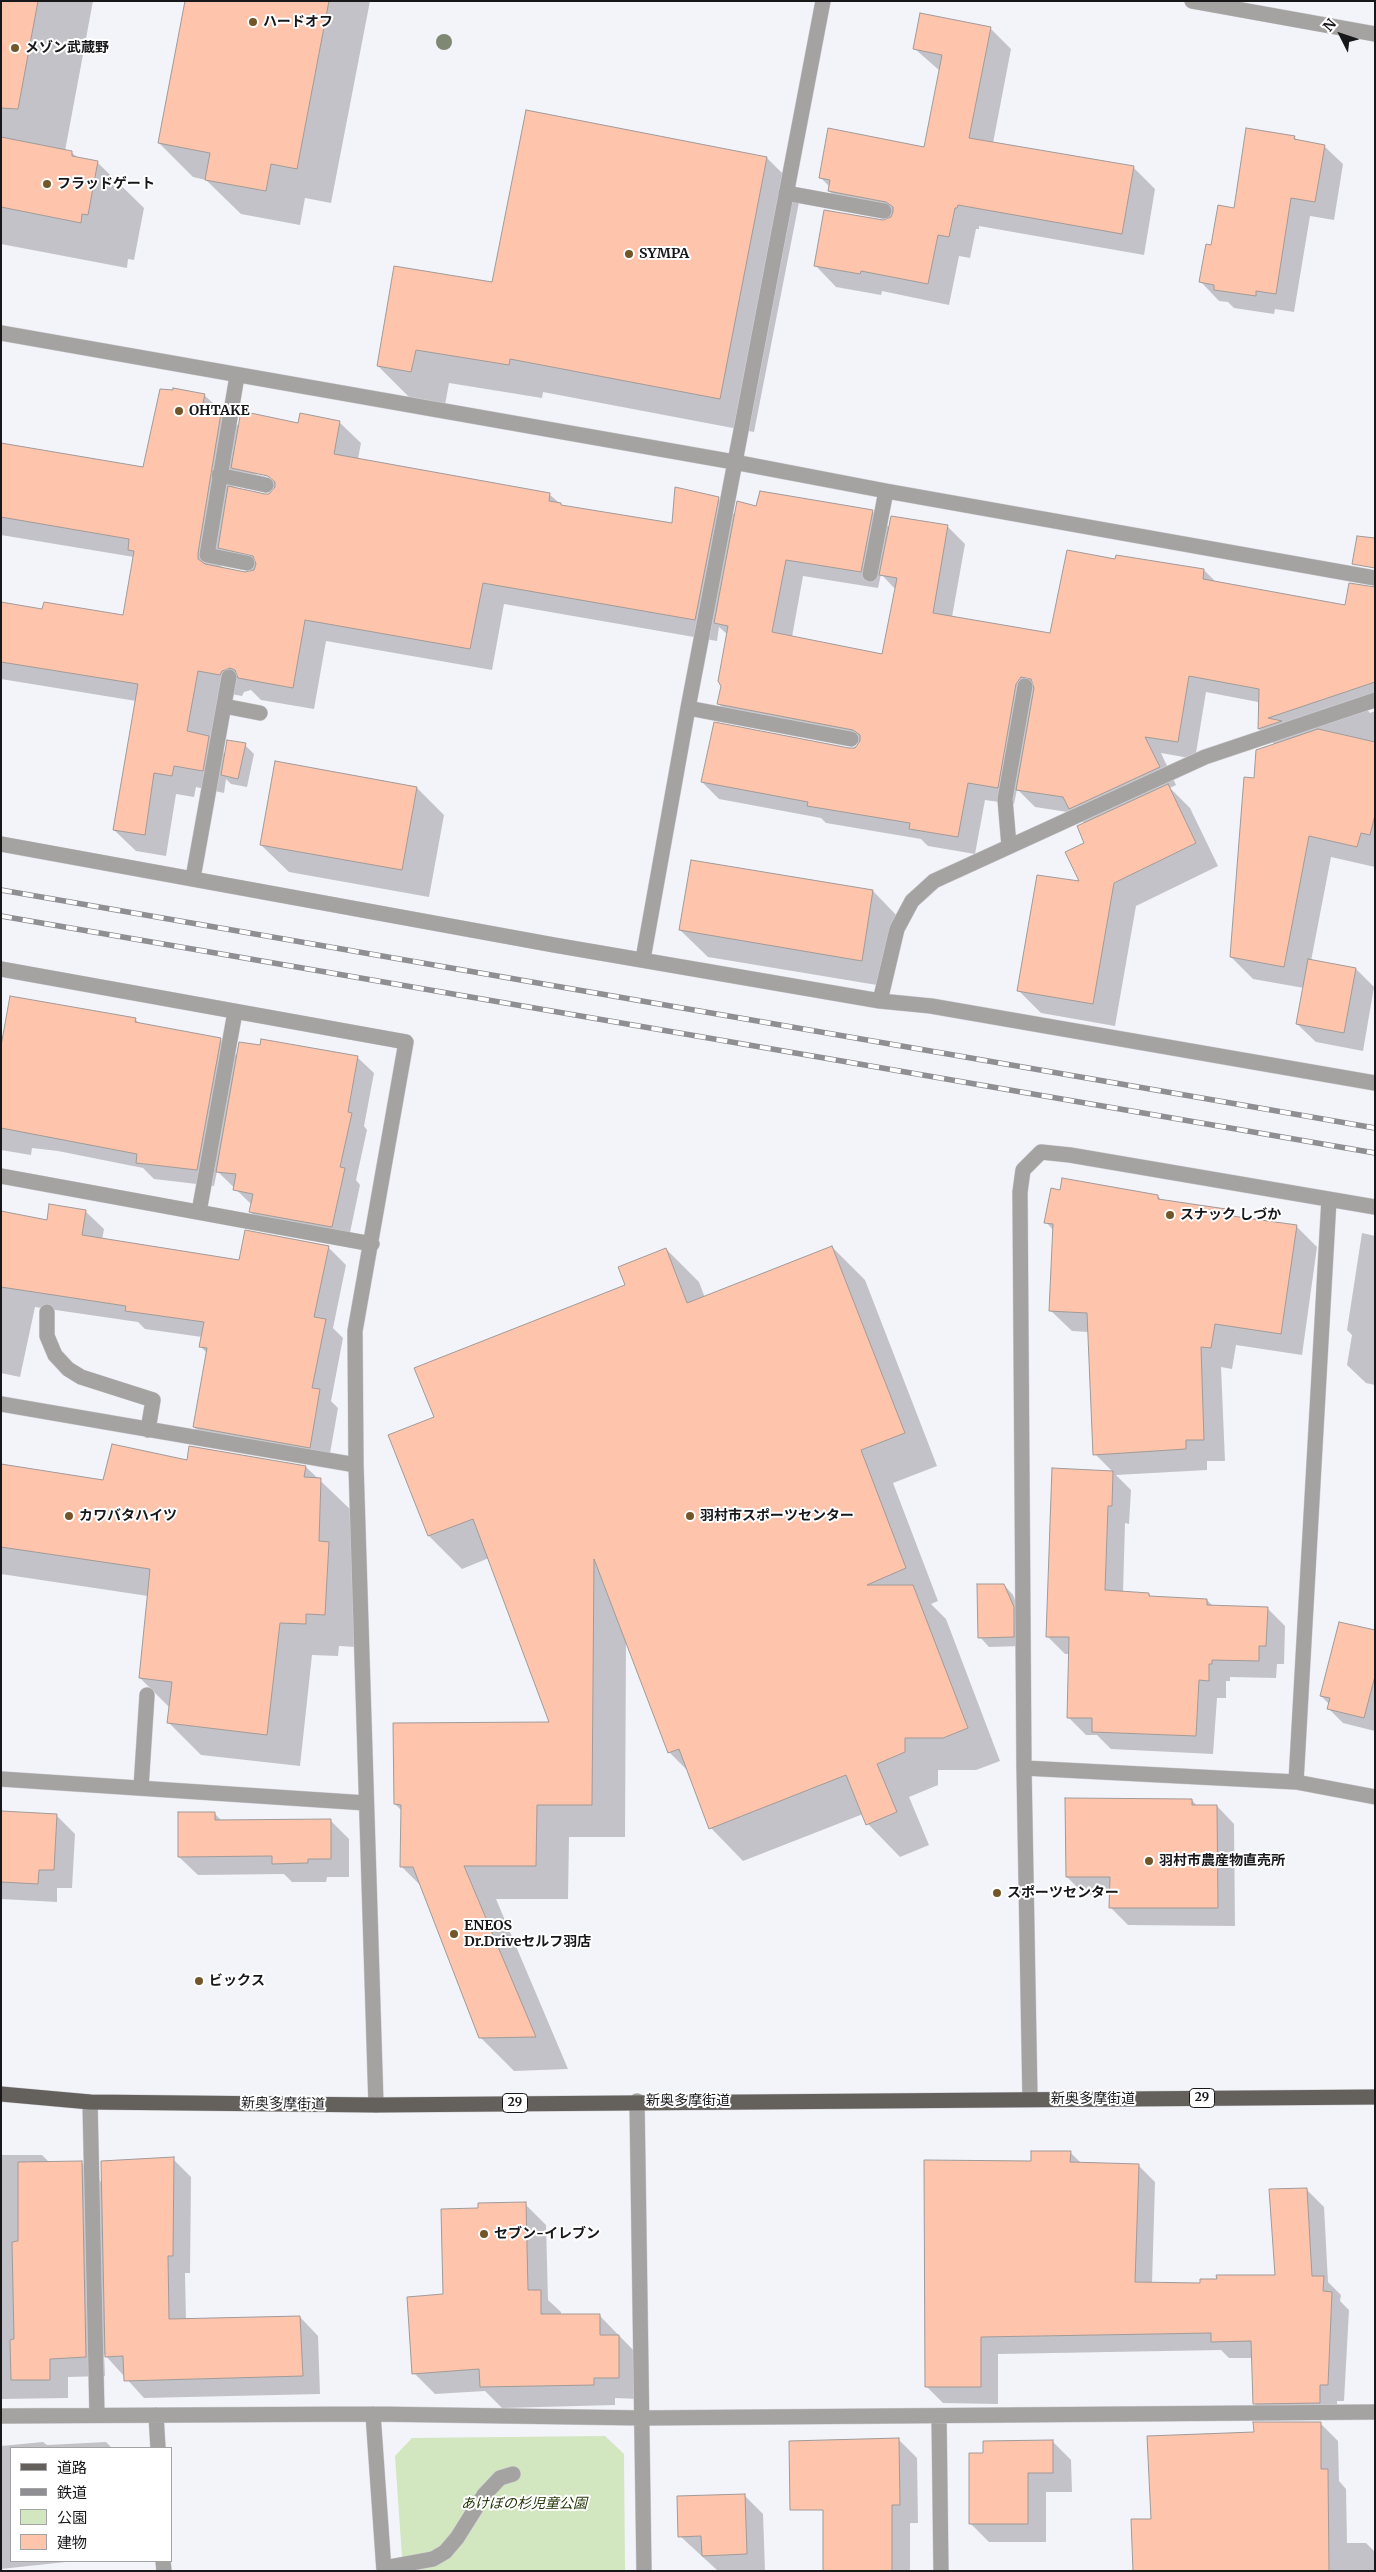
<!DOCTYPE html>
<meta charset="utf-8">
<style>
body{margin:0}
#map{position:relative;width:1376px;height:2572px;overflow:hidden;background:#f3f3fa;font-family:Merriweather,"Noto Sans JP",serif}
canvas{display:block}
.frame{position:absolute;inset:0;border:2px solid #18181b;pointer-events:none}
.legend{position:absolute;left:10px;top:2447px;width:162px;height:115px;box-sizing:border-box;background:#fff;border:1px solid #a3a3a4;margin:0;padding:6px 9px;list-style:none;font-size:15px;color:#18181b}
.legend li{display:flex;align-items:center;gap:10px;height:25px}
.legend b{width:25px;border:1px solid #a3a3a4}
.north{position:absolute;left:1316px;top:10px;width:50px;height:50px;-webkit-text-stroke:4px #fff;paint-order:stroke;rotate:311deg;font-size:14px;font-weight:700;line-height:20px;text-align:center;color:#18181b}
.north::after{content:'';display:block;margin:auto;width:18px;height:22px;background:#18181b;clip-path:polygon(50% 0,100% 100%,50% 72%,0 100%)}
</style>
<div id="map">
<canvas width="1376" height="2572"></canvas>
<div class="frame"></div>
<ul class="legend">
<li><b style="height:6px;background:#64615d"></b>道路</li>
<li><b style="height:6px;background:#8e8e93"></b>鉄道</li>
<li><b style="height:14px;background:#d2e6bf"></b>公園</li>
<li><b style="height:14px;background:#fec4ac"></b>建物</li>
</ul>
<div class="north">N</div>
</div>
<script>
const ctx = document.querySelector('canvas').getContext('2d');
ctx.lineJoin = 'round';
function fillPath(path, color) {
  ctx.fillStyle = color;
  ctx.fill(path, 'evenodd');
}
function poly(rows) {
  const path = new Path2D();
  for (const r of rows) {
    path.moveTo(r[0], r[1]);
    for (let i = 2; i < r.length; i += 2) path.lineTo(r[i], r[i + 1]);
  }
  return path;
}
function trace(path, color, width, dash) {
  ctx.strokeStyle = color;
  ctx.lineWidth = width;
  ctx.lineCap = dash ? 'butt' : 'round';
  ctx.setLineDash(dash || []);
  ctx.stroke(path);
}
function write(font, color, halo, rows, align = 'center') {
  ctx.font = font + ' Merriweather,"Noto Sans JP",serif';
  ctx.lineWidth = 4;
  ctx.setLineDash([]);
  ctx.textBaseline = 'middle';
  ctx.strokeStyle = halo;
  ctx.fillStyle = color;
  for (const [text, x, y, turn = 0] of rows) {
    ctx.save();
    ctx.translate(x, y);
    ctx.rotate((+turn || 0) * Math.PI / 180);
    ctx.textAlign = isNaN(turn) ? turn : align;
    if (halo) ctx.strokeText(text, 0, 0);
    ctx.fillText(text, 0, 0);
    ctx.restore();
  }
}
fillPath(poly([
 [605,2436,624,2454,625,2571,403,2571,395,2456,412,2438]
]), '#d2e6bf');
fillPath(poly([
 [1,1,93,1,65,151,71,152,78,158,97,162,144,208,134,260,128,259,127,268,1,244],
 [186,1,370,1,331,203,305,198,300,225,241,214,206,180,193,177,159,143],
 [990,28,1011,49,993,143,1133,167,1155,189,1144,255,979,226,979,229,976,229,970,258,959,256,949,305,882,291,881,295,836,287,815,265,889,219,851,212,829,191,830,187,820,177,925,148,940,71,915,49],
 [1294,137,1298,141,1324,146,1343,164,1334,220,1310,216,1294,312,1275,309,1274,314,1234,308,1228,302,1219,301,1201,282,1212,246,1236,209],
 [767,158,801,192,754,432,543,392,542,398,449,383,445,405,412,400,378,366,493,284],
 [204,395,239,426,339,422,361,443,358,459,549,494,564,507,673,525,718,498,736,516,757,507,872,511,890,528,948,527,965,544,952,617,1051,635,1116,560,1204,570,1217,583,1346,606,1375,601,1375,699,1361,703,1370,713,1375,711,1375,867,1331,857,1311,961,1356,969,1374,987,1363,1051,1316,1042,1297,1024,1304,988,1253,979,1231,957,1256,779,1275,745,1259,729,1258,702,1206,692,1195,759,1161,753,1176,785,1170,788,1190,808,1218,866,1136,906,1115,1026,1041,1013,1019,991,1081,883,1086,844,1085,824,1074,813,1035,807,1017,789,1014,804,985,800,975,854,928,846,921,839,826,823,821,818,719,799,702,782,849,750,860,744,736,721,719,704,728,635,719,627,717,641,504,604,492,670,326,641,314,709,261,700,251,690,244,692,242,696,220,692,211,740,226,755,245,745,254,754,247,787,231,784,226,779,224,793,196,787,194,797,176,794,166,856,136,851,114,830,136,701,1,679,1,603,43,610,124,617,134,557,1,535,1,445,144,469],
 [237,472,254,489,272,493,265,496,234,489],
 [255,472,275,476,274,479,255,474],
 [224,552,241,569,251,571,245,573,221,569],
 [881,574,896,590,883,655,792,637,803,576,878,588],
 [417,788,444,815,429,897,289,872,261,845],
 [873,891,900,919,889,987,708,957,680,930],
 [135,1019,141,1025,220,1039,238,1057,261,1047,262,1040,358,1058,374,1073,364,1126,367,1130,356,1180,360,1185,348,1242,266,1227,250,1212,252,1205,217,1171,214,1186,154,1179,143,1168,58,1151,32,1148,31,1155,1,1150,1,1036],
 [1158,1196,1162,1201,1226,1210,1233,1218,1296,1226,1317,1247,1302,1355,1236,1345,1232,1369,1221,1367,1225,1461,1207,1461,1207,1470,1116,1475,1131,1490,1129,1524,1125,1523,1123,1593,1149,1594,1152,1598,1207,1600,1213,1606,1267,1608,1285,1626,1284,1664,1277,1664,1276,1678,1230,1677,1230,1681,1226,1681,1226,1698,1217,1698,1213,1754,1111,1749,1097,1735,1086,1735,1068,1717,1069,1654,1065,1654,1047,1636,1113,1472,1095,1454,1089,1332,1072,1331,1050,1310,1054,1231,1046,1222],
 [85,1211,104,1229,102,1240,240,1261,328,1247,346,1265,333,1328,343,1338,331,1401,338,1408,328,1465,212,1445,194,1427,207,1353,200,1346,202,1337,145,1329,138,1322,35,1307,20,1377,1,1373,1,1212,48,1221],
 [1362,1233,1375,1236,1375,1385,1366,1383,1347,1365,1352,1335,1347,1330],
 [832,1247,865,1280,937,1466,893,1483,938,1601,931,1604,946,1619,1000,1761,976,1770,938,1770,938,1785,909,1797,929,1845,900,1857,868,1824,863,1814,743,1861,711,1828,689,1772,669,1752,626,1640,625,1837,569,1837,568,1899,496,1899,568,2069,514,2071,480,2037,422,1887,402,1867,402,1811,395,1804,551,1723,489,1558,462,1569,429,1536,390,1436,436,1418,627,1286,666,1249,699,1282,705,1298],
 [188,1462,306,1467,353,1512,351,1566,361,1575,357,1647,339,1646,338,1656,312,1655,300,1766,201,1755,169,1723,170,1708,140,1678,148,1596,1,1574,1,1466,104,1481],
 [1004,1585,1013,1595,1022,1617,1022,1646,989,1647,980,1637],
 [1375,1631,1375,1731,1343,1723,1328,1708,1329,1704,1321,1696],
 [1192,1800,1197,1806,1217,1806,1234,1824,1235,1926,1128,1925,1110,1907,1110,1894,1085,1895,1067,1877],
 [1,1812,56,1815,75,1834,72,1888,57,1888,57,1902,1,1899],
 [214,1813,222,1821,330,1820,349,1839,349,1877,327,1877,326,1882,292,1882,284,1874,198,1875,179,1857],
 [1070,2152,1082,2164,1138,2165,1155,2182,1152,2284,1201,2284,1276,2276,1306,2189,1324,2207,1328,2282,1341,2295,1340,2301,1349,2310,1344,2401,1337,2401,1337,2420,1271,2420,1254,2403,1253,2358,1229,2358,1221,2350,998,2354,998,2404,943,2403,926,2386,1032,2162],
 [1,2155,42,2155,49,2162,81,2162,102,2183,173,2159,191,2177,190,2273,185,2273,186,2320,300,2317,318,2336,320,2394,144,2398,104,2354,105,2376,68,2377,68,2398,1,2399],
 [525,2204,546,2225,548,2300,561,2312,561,2316,600,2316,640,2357,639,2399,615,2398,615,2405,502,2408,485,2391,435,2394,414,2373,479,2209],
 [1320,2423,1338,2441,1339,2481,1346,2489,1347,2543,1366,2543,1375,2552,1375,2571,1134,2571,1152,2520],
 [898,2439,917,2458,918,2523,910,2523,910,2571,826,2571],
 [43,2442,47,2445,106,2442,112,2448,11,2448,11,2561,75,2561,1,2569,1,2446],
 [1053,2442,1071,2460,1072,2492,1046,2492,1046,2542,989,2542,971,2524,984,2454],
 [744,2495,763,2514,765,2571,718,2571,680,2536]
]), '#0003');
const building = poly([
 [1,1,38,1,18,109,1,108,1,1],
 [185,1,329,1,297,169,271,164,266,191,205,180,210,153,158,143,185,1],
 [920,13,991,27,969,138,1134,166,1122,234,958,205,957,208,955,208,949,237,938,235,928,284,861,271,860,274,814,266,824,210,883,220,891,217,893,212,893,207,886,202,828,191,830,180,819,178,828,128,924,147,942,55,913,49,920,13],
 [526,110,767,157,720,399,510,359,509,365,416,350,411,372,377,366,394,266,492,282,526,110],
 [1246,128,1295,136,1294,139,1325,145,1315,202,1291,198,1276,294,1256,291,1256,296,1214,290,1214,285,1199,282,1206,244,1211,245,1218,205,1234,208,1246,128],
 [1,137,72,151,72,156,98,161,88,215,82,214,81,223,1,207,1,137],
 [173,388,205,394,203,403,222,407,198,553,198,559,205,564,245,572,254,570,256,564,253,556,218,548,228,486,265,494,269,494,275,487,275,482,268,476,231,468,241,411,298,423,300,413,340,421,334,454,550,493,549,501,561,503,561,505,672,523,675,487,719,497,695,620,483,583,470,649,305,620,293,688,238,678,235,670,230,668,222,671,220,675,198,671,187,731,209,736,203,771,174,766,172,776,154,773,145,835,113,830,138,684,1,662,1,602,42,609,44,602,123,615,134,551,128,550,129,539,1,517,1,443,143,467,160,389,173,390,173,388],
 [760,491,873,510,861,572,786,560,772,632,882,654,897,578,879,575,891,516,948,525,933,613,1050,633,1067,550,1115,559,1116,555,1204,569,1203,579,1345,605,1349,583,1375,587,1375,682,1268,718,1282,721,1258,729,1259,689,1189,676,1178,742,1145,737,1160,767,1069,809,1063,797,1016,790,1034,688,1031,679,1021,677,1016,684,998,788,968,783,958,837,909,829,910,823,807,806,808,802,701,782,714,722,849,748,855,748,860,741,860,735,853,730,717,704,721,686,718,681,728,626,714,623,737,501,756,506,760,491],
 [1357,536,1375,538,1375,568,1352,564,1357,536],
 [1318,729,1375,742,1375,815,1370,835,1361,833,1357,847,1309,836,1284,967,1230,957,1244,777,1254,778,1256,750,1318,729],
 [227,740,246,743,238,779,221,775,227,740],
 [275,761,417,787,402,870,260,845,275,761],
 [1168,784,1196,843,1114,883,1093,1004,1017,991,1037,875,1079,881,1065,852,1084,843,1077,826,1168,784],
 [691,860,873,890,862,961,679,930,691,860],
 [1308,959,1356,968,1344,1033,1296,1024,1308,959],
 [10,996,136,1018,135,1022,221,1038,197,1170,136,1163,137,1154,1,1128,1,1046,10,996],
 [261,1039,358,1056,348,1112,352,1113,340,1167,345,1168,332,1227,249,1212,253,1194,233,1190,236,1174,216,1172,239,1042,260,1045,261,1039],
 [1062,1178,1158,1195,1158,1199,1226,1209,1225,1215,1297,1225,1281,1334,1215,1324,1211,1348,1201,1347,1204,1440,1186,1440,1186,1449,1093,1455,1087,1313,1049,1311,1053,1224,1044,1223,1051,1188,1060,1190,1062,1178],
 [49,1204,86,1210,82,1235,239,1260,245,1230,329,1246,314,1317,326,1319,312,1388,320,1389,310,1448,193,1427,207,1348,199,1347,204,1322,125,1311,126,1306,1,1287,1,1211,47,1220,49,1204],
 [832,1246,905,1433,861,1450,906,1568,867,1585,913,1585,968,1728,943,1738,905,1738,905,1752,877,1764,897,1812,866,1825,846,1775,709,1829,679,1749,668,1753,594,1559,592,1805,537,1805,536,1866,464,1866,536,2037,479,2038,413,1867,400,1867,401,1805,394,1804,393,1723,549,1722,473,1519,428,1536,388,1435,434,1417,414,1368,625,1285,618,1267,666,1248,687,1303,832,1246],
 [112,1444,187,1460,189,1446,306,1466,304,1477,321,1478,319,1541,329,1542,325,1615,306,1614,306,1624,280,1623,267,1735,167,1723,172,1682,139,1678,150,1569,1,1547,1,1464,103,1480,112,1444],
 [1052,1468,1113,1471,1112,1506,1108,1506,1105,1590,1149,1593,1149,1596,1207,1599,1207,1605,1268,1607,1266,1646,1259,1646,1259,1661,1212,1660,1212,1664,1209,1664,1209,1681,1199,1680,1196,1736,1092,1732,1092,1718,1067,1718,1069,1637,1046,1637,1052,1468],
 [977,1584,1004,1584,1014,1607,1014,1637,978,1638,977,1584],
 [1339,1622,1375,1630,1375,1676,1364,1718,1327,1709,1330,1698,1320,1696,1339,1622],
 [1065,1798,1192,1799,1192,1805,1217,1805,1218,1908,1109,1908,1110,1877,1066,1877,1065,1798],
 [1,1811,57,1814,54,1870,39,1870,38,1884,1,1882,1,1811],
 [178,1812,215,1812,215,1820,331,1819,331,1859,308,1859,308,1863,272,1864,272,1856,178,1857,178,1812],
 [1031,2151,1071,2151,1070,2162,1139,2164,1135,2282,1200,2283,1200,2279,1217,2279,1216,2275,1275,2275,1269,2189,1307,2188,1312,2276,1324,2276,1323,2291,1332,2292,1328,2385,1320,2385,1320,2403,1253,2404,1251,2341,1211,2342,1211,2333,981,2337,981,2387,925,2387,924,2160,1031,2161,1031,2151],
 [174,2157,173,2256,168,2256,169,2319,300,2316,303,2376,124,2381,123,2356,105,2357,101,2161,174,2157],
 [82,2161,86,2357,50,2359,50,2380,11,2380,10,2340,14,2339,12,2242,18,2241,18,2162,82,2161],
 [526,2202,528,2290,541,2290,541,2314,600,2314,600,2335,619,2335,619,2378,594,2378,594,2385,480,2387,479,2369,412,2374,407,2297,443,2294,441,2209,478,2208,478,2203,526,2202],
 [1253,2422,1321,2422,1321,2469,1328,2469,1329,2571,1133,2571,1131,2519,1151,2519,1147,2436,1254,2432,1253,2422],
 [899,2438,900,2505,892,2505,892,2571,823,2571,823,2510,790,2510,789,2441,899,2438],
 [1053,2440,1053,2473,1028,2473,1028,2524,969,2524,969,2453,983,2453,983,2441,1053,2440],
 [745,2494,747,2554,702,2556,701,2536,678,2537,677,2496,745,2494]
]);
fillPath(building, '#fec4ac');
trace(building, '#a19a98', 1);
const minor = poly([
 [1192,1,1375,34],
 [786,193,884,211],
 [1,333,734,462,886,491,1375,578],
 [237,376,207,555,247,563],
 [219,475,266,485],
 [870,574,886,491],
 [224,706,260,713],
 [688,708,851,739],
 [1,844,554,945,880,1001,931,1006,1375,1083],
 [1009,846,1005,799,1025,686],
 [193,878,229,677],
 [643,959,688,708,823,1],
 [1,969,406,1042,355,1331,356,1465,376,2105],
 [880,1001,897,929,912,901,934,881,1205,757,1375,700],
 [1,1176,372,1244],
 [199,1212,235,1012],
 [47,1312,47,1336,55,1355,68,1369,81,1377,153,1400,148,1430],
 [1,1404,356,1465],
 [1024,1768,1296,1782,1375,1797],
 [1,1779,366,1803],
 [1296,1782,1329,1199],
 [141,1788,147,1695],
 [1030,2099,1024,1768,1020,1192,1023,1170,1041,1152,1070,1155,1375,1207],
 [637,2101,644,2571],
 [90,2102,97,2415],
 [373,2414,384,2571],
 [156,2415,158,2448],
 [1,2416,373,2414,643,2418,1375,2412],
 [939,2416,941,2571],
 [163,2561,164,2571],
 [384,2568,433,2559,445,2552,457,2538,484,2495,500,2478,513,2474]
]);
const major = poly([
 [1,2094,90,2102,376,2105,1375,2097]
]);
trace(minor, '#d0d0d6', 16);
trace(major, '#d0d0d6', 16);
trace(minor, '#a5a3a1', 15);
trace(major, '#64615d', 15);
const rail = poly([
 [1,890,1375,1128],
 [1,916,1375,1153]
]);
trace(rail, '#8e8e93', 5.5);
trace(rail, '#fff', 4, [11]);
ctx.fillStyle = '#7e8872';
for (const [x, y] of [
 [444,42]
]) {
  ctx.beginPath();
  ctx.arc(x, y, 8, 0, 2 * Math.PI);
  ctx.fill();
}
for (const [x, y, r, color] of [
 [253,22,5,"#725528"],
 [15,48,5,"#725528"],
 [47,184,5,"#725528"],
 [629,254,5,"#725528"],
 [179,411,5,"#725528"],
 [1170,1215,5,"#725528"],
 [69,1516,5,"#725528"],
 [690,1516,5,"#725528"],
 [1149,1861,5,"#725528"],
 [997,1893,5,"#725528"],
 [454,1934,5,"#725528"],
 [199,1981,5,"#725528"],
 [484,2234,5,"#725528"]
]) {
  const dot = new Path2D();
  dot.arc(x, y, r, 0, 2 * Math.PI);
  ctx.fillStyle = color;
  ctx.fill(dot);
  trace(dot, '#fff', 2);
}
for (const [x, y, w] of [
 [1202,2098,25],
 [515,2103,25]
]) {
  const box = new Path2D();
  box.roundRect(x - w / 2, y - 9.5, w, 19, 4);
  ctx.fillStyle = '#fff';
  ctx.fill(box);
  trace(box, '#18181b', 1);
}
write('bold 12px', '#18181b', null, [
 ["29",1202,2098],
 ["29",515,2103]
]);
write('bold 14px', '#18181b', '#fff', [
 ["ハードオフ",263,22],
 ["メゾン武蔵野",25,48],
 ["フラッドゲート",57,184],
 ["SYMPA",639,254],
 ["OHTAKE",189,411],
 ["スナック しづか",1180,1215],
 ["カワバタハイツ",79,1516],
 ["羽村市スポーツセンター",700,1516],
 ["羽村市農産物直売所",1159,1861],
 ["スポーツセンター",1007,1893],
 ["ENEOS",464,1926],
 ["Dr.Driveセルフ羽店",464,1942],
 ["ビックス",209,1981],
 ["セブン-イレブン",494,2234]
], 'left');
write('14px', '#18181b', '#fff', [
 ["新奥多摩街道",1093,2099],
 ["新奥多摩街道",688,2101],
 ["新奥多摩街道",283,2104,1]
]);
write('italic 14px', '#1e3103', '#fff', [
 ["あけぼの杉児童公園",524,2504]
]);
</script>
